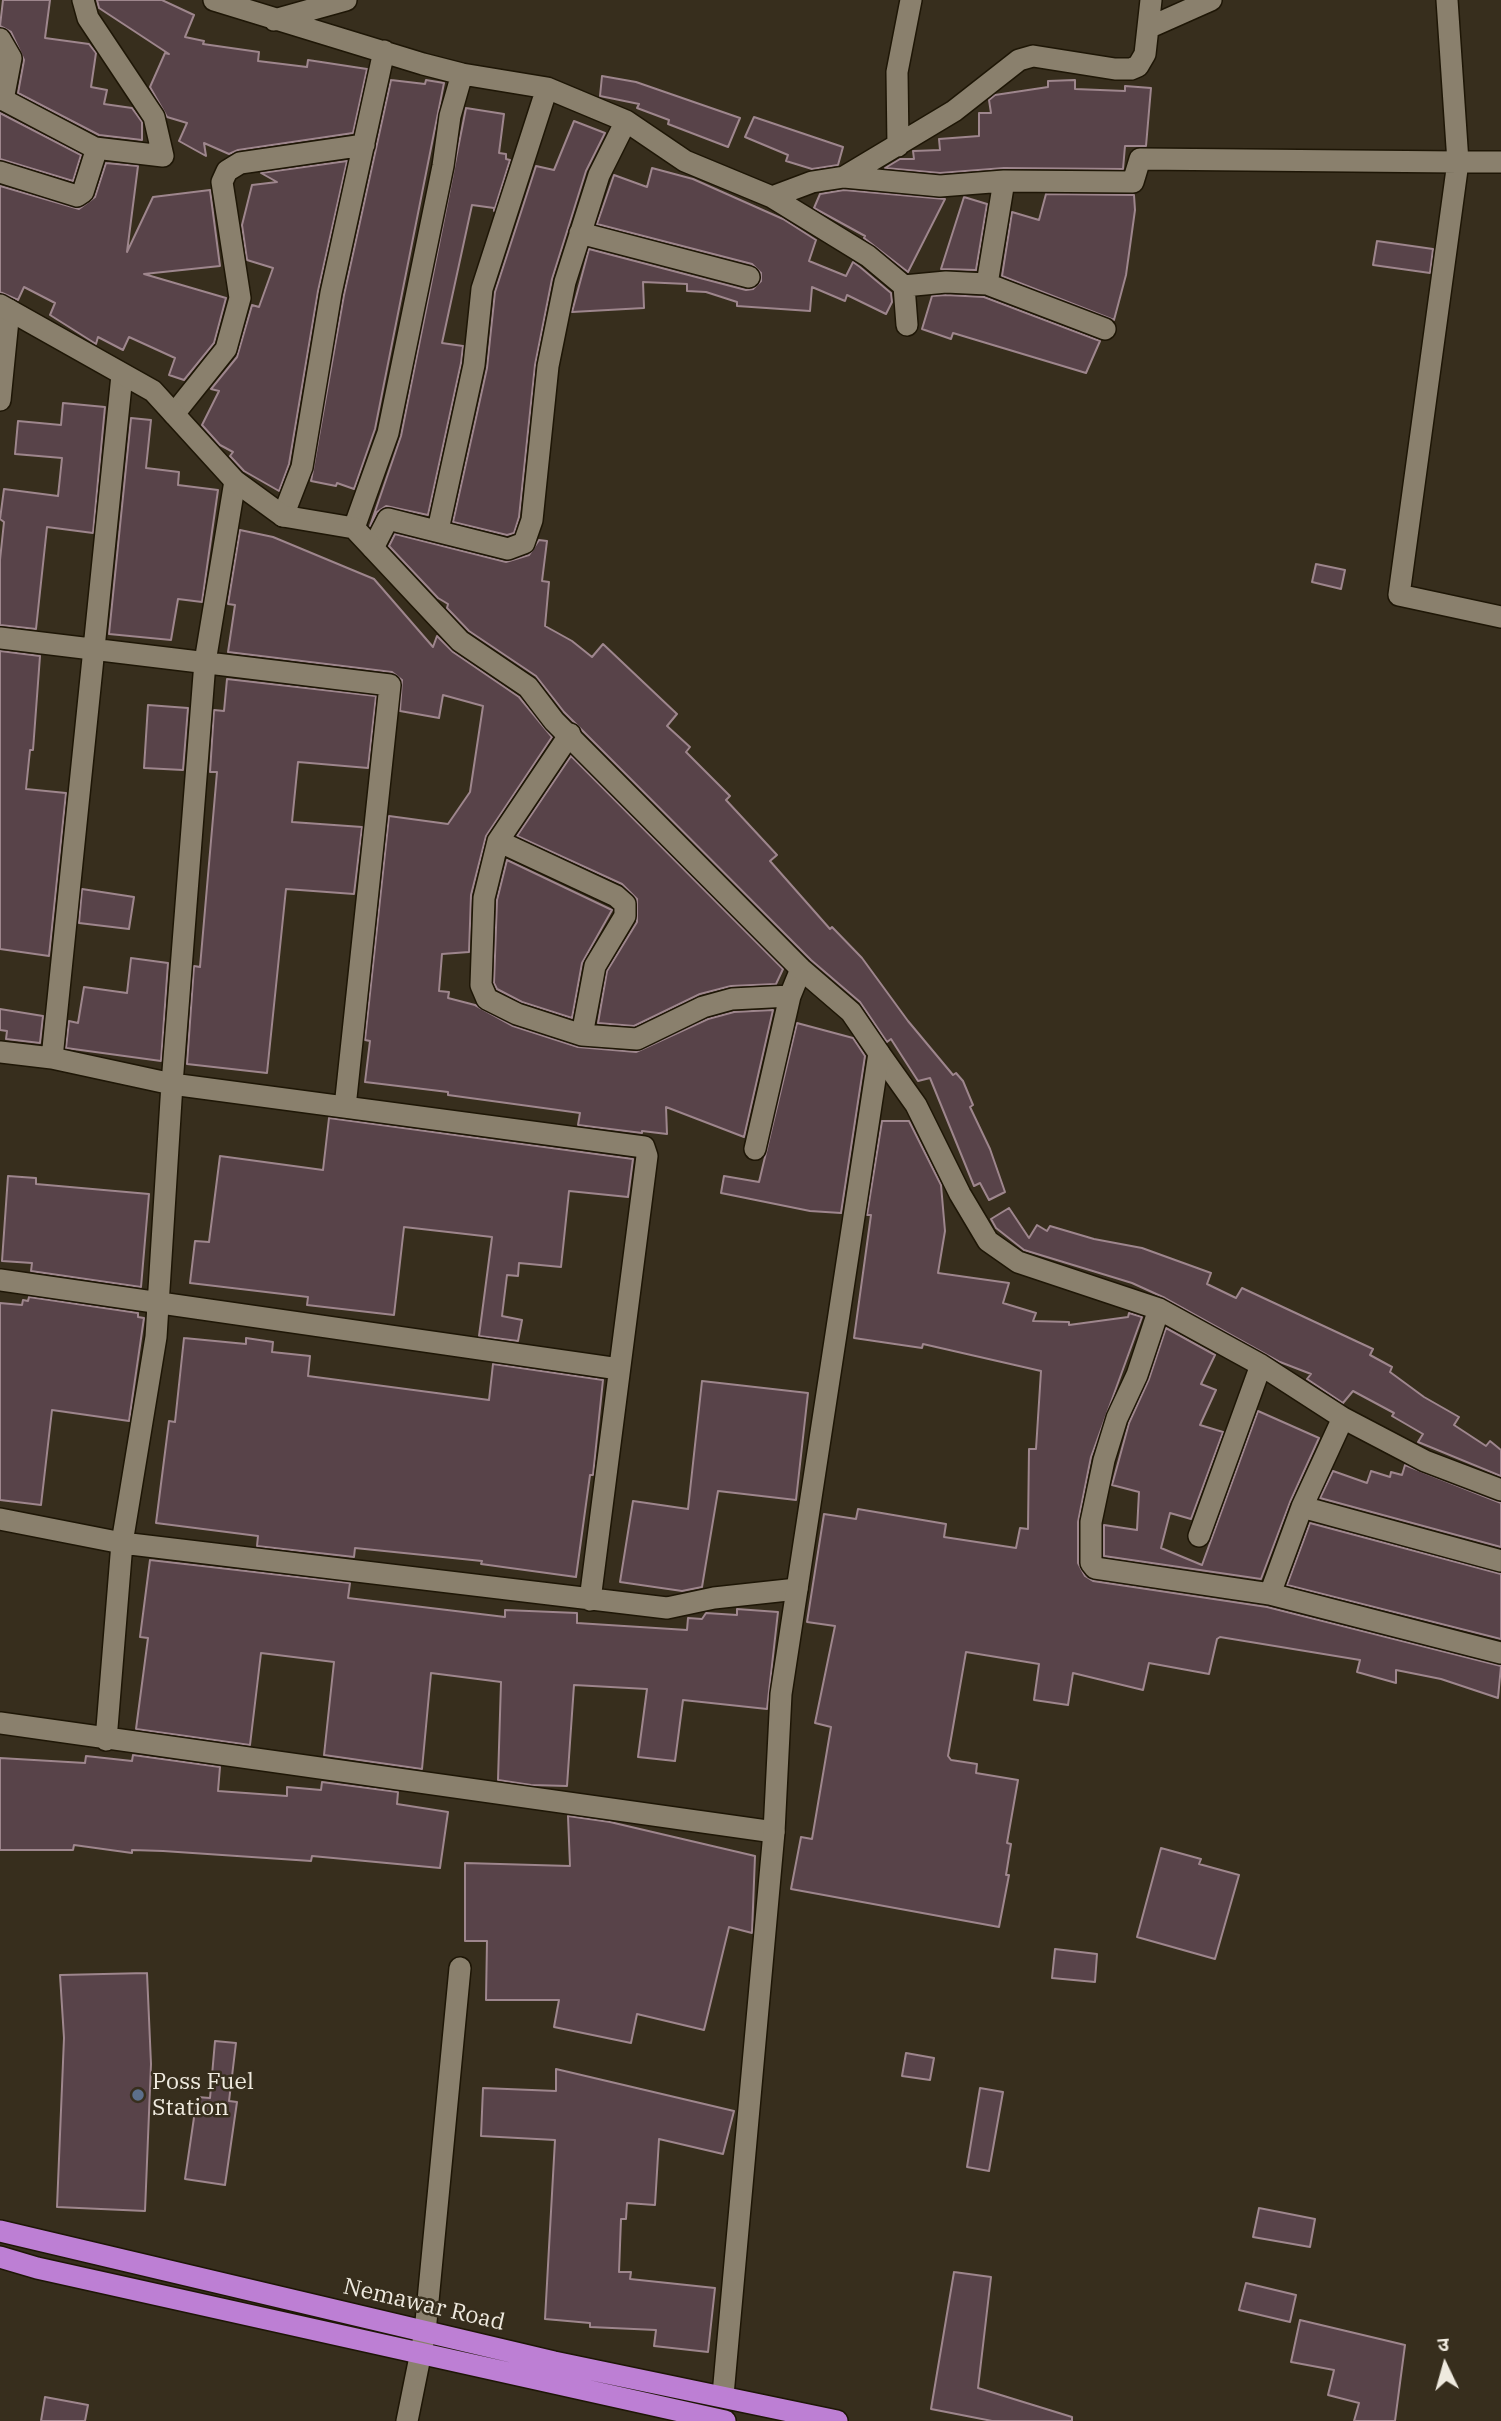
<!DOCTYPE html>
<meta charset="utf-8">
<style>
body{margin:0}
#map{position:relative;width:1501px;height:2421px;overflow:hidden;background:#372e1d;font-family:"IBM Plex Serif","Noto Sans Devanagari",serif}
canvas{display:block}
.north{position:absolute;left:1410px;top:2330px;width:70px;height:70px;-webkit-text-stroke:5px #372e1d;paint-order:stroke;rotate:355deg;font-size:19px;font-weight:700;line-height:28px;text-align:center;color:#efeadf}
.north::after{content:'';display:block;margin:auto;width:24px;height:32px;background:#efeadf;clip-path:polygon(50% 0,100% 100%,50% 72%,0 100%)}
</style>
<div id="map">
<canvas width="1501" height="2421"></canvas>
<div class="north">उ</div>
</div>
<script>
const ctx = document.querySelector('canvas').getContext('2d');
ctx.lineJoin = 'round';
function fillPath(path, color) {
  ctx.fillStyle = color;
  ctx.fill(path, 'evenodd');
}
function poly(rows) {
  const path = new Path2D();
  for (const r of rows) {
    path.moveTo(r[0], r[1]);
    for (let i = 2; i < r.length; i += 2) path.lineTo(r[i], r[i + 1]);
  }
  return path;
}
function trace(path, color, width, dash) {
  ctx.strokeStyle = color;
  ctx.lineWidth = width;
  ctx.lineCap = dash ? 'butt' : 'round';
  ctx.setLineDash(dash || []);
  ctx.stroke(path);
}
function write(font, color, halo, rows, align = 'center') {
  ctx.font = font + ' "IBM Plex Serif",serif';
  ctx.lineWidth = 5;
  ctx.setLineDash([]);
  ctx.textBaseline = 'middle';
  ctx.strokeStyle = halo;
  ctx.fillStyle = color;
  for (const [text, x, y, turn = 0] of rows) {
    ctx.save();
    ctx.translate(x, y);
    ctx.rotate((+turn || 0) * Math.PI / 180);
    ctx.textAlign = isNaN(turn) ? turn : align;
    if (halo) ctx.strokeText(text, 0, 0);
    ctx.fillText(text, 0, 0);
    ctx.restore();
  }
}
const building = poly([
 [3,0,50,0,45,38,89,44,96,53,91,87,107,90,104,104,132,108,142,122,142,140,99,135,18,93,24,60,11,32,0,26,3,0],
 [97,0,162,0,194,15,185,37,204,41,203,44,259,52,258,61,307,67,308,60,367,69,353,133,238,150,229,154,204,143,206,156,179,141,187,123,167,117,150,87,165,53,169,54,99,8,97,0],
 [602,76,636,82,740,118,728,147,668,124,669,120,637,108,639,104,600,96,602,76],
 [391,80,425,84,426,80,444,83,375,429,354,489,337,483,336,486,311,481,344,295,391,80],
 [1075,80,1075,89,1125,91,1125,86,1151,88,1146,146,1125,146,1123,169,1004,168,940,173,885,168,900,159,914,159,913,151,940,150,939,139,979,136,979,113,991,113,989,100,995,95,1048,87,1048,81,1075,80],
 [466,108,504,114,499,153,506,154,506,159,510,160,494,211,494,208,472,205,442,343,463,346,461,363,428,515,386,506,377,512,370,526,401,436,466,108],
 [0,113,81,155,73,181,0,159,0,113],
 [754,117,843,147,838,165,812,169,786,161,788,155,745,137,754,117],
 [574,121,605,133,586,171,552,279,535,365,519,517,514,533,507,535,453,522,487,368,495,292,536,166,554,170,574,121],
 [347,161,318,291,289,464,279,491,244,471,230,456,233,452,220,445,202,425,219,391,211,389,237,357,252,305,259,307,273,268,247,260,242,225,252,185,277,182,261,173,347,161],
 [106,163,138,166,127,252,153,197,210,190,220,266,144,274,226,298,214,343,184,380,169,375,175,358,129,337,123,350,98,337,96,344,50,315,55,303,24,287,18,300,0,292,0,186,79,209,95,197,106,163],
 [652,168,693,179,783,219,816,240,809,261,846,276,853,262,860,267,891,293,892,302,886,314,847,295,845,301,812,287,810,311,737,306,737,302,706,292,687,291,687,284,643,282,644,308,572,312,589,249,746,290,753,289,761,281,761,273,752,264,597,224,614,175,647,187,652,168],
 [844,190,945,199,908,272,864,238,865,236,814,208,820,194,844,190],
 [1046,194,1134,195,1135,210,1126,275,1114,320,1002,276,1012,212,1039,220,1046,194],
 [964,197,987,204,976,270,941,269,964,197],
 [1377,241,1433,249,1430,273,1373,265,1377,241],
 [946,295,984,297,1100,341,1086,373,953,333,951,339,922,329,932,296,946,295],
 [63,403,105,407,93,533,47,527,36,629,0,625,0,560,4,522,0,519,4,489,58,496,62,458,15,454,18,421,61,425,63,403],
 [131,418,151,420,146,468,179,472,178,485,218,490,202,602,178,599,171,640,109,634,131,418],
 [240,530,273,537,374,579,433,647,437,636,453,652,519,697,552,737,486,836,471,895,469,952,442,954,439,991,449,992,448,998,475,1005,513,1026,578,1047,636,1052,708,1019,734,1012,773,1010,744,1137,666,1107,667,1134,642,1131,642,1133,578,1125,580,1113,448,1095,448,1092,365,1082,370,1041,365,1040,389,816,448,824,470,792,483,706,443,695,439,718,400,711,402,680,392,672,228,652,235,605,228,604,240,530],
 [395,534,506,562,529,555,539,540,547,541,542,581,549,582,545,626,572,641,592,657,603,644,677,714,667,726,690,747,686,752,730,796,726,800,777,855,770,861,830,929,832,927,862,958,908,1021,953,1075,956,1073,963,1081,973,1105,970,1107,990,1149,1005,1192,989,1200,980,1183,974,1186,930,1078,918,1081,891,1039,887,1042,860,1002,811,960,564,712,536,676,469,631,447,608,448,604,438,598,389,546,395,534],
 [1316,564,1345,570,1341,589,1312,582,1316,564],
 [0,651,40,656,33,750,30,750,26,789,66,793,49,956,0,949,0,651],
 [227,679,376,696,368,768,298,762,292,822,362,827,354,894,286,889,267,1073,187,1064,194,966,200,967,217,772,210,772,214,710,224,711,227,679],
 [148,705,188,708,183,770,144,768,148,705],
 [571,756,783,969,776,984,731,986,700,994,634,1026,598,1023,607,971,637,922,637,899,622,884,517,836,571,756],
 [507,860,612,910,582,963,572,1018,522,1002,497,989,494,983,497,900,507,860],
 [82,889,134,897,129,929,79,923,82,889],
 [131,958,168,963,161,1061,66,1048,69,1021,78,1023,84,987,127,993,131,958],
 [0,1009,43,1016,40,1043,6,1039,7,1031,0,1030,0,1009],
 [797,1023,853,1038,865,1056,841,1213,810,1211,721,1193,724,1176,759,1182,797,1023],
 [329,1118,633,1159,628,1197,569,1191,561,1267,519,1263,518,1276,507,1275,502,1316,522,1320,518,1341,479,1336,492,1237,404,1227,394,1315,307,1305,308,1297,190,1283,195,1241,209,1242,220,1156,323,1170,329,1118],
 [882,1121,909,1121,941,1185,945,1231,938,1273,1009,1283,1003,1303,1036,1313,1033,1321,1069,1322,1069,1325,1128,1317,1129,1313,1142,1317,1091,1457,1078,1522,1078,1563,1085,1576,1093,1581,1267,1607,1501,1666,1498,1698,1441,1679,1396,1670,1396,1683,1357,1672,1360,1660,1220,1637,1217,1639,1209,1674,1149,1663,1143,1690,1073,1673,1068,1705,1034,1700,1039,1664,966,1652,948,1756,951,1760,977,1764,976,1773,1018,1780,1007,1843,1011,1844,1006,1875,1009,1875,999,1927,791,1889,801,1837,812,1839,831,1727,815,1723,835,1626,807,1622,824,1514,856,1519,858,1509,946,1524,944,1537,1016,1548,1020,1528,1028,1529,1029,1449,1036,1449,1041,1371,923,1344,922,1348,854,1338,871,1215,867,1215,882,1121],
 [8,1176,36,1178,36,1184,149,1194,141,1287,31,1271,32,1263,2,1261,8,1176],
 [1009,1208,1029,1238,1037,1225,1047,1231,1050,1226,1094,1239,1142,1248,1211,1273,1207,1284,1236,1298,1242,1288,1373,1349,1370,1355,1392,1367,1390,1372,1424,1397,1459,1417,1454,1425,1486,1446,1490,1441,1501,1450,1501,1476,1418,1442,1423,1434,1392,1416,1394,1413,1353,1391,1343,1403,1307,1379,1311,1374,1280,1362,1165,1298,1132,1283,1024,1250,996,1228,991,1219,1009,1208],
 [29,1297,138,1313,138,1317,144,1318,129,1421,52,1410,41,1505,0,1500,0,1303,22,1305,23,1300,28,1301,29,1297],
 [1166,1328,1215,1355,1201,1384,1216,1390,1200,1425,1223,1432,1191,1519,1170,1513,1161,1548,1202,1565,1258,1411,1319,1438,1290,1502,1261,1579,1104,1556,1104,1525,1137,1530,1139,1492,1112,1485,1129,1423,1149,1379,1166,1328],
 [184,1338,246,1344,246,1338,273,1342,272,1352,310,1356,308,1376,489,1400,493,1364,603,1380,593,1475,590,1475,576,1577,481,1564,482,1561,355,1548,354,1557,257,1546,258,1536,156,1523,169,1421,175,1422,184,1338],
 [702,1381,808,1393,796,1500,718,1491,702,1587,682,1591,620,1582,633,1501,688,1509,702,1381],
 [1405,1465,1501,1503,1501,1547,1320,1498,1333,1471,1367,1483,1371,1471,1390,1477,1391,1472,1402,1475,1405,1465],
 [1310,1523,1501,1574,1501,1639,1287,1585,1310,1523],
 [150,1560,350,1583,348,1598,505,1617,505,1610,577,1613,577,1623,687,1630,688,1618,702,1619,706,1613,737,1615,737,1609,778,1612,767,1709,683,1700,675,1761,638,1757,647,1689,574,1685,567,1786,531,1785,498,1780,501,1682,431,1673,422,1769,324,1755,334,1662,261,1653,250,1745,136,1729,148,1638,140,1637,150,1560],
 [133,1755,220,1767,218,1791,287,1796,287,1787,321,1790,322,1782,398,1792,397,1804,448,1812,440,1868,312,1856,311,1861,163,1851,132,1850,132,1853,74,1845,73,1850,0,1850,0,1758,85,1763,86,1756,132,1761,133,1755],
 [568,1816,610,1822,755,1856,752,1933,729,1927,704,2030,637,2014,631,2043,554,2027,559,2000,486,2000,487,1941,465,1941,465,1863,570,1866,568,1816],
 [1161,1848,1201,1859,1199,1864,1239,1875,1215,1959,1137,1937,1161,1848],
 [1055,1949,1097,1954,1095,1982,1052,1978,1055,1949],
 [147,1973,151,2064,145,2211,57,2207,64,2038,60,1975,147,1973],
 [215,2041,236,2043,229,2101,237,2102,225,2185,185,2179,197,2097,210,2098,215,2041],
 [906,2053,934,2058,930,2080,902,2076,906,2053],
 [556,2069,734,2111,723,2154,659,2139,655,2205,627,2203,626,2219,621,2219,619,2272,631,2272,630,2279,715,2288,708,2352,654,2346,656,2330,590,2327,590,2323,545,2319,555,2140,481,2136,483,2088,556,2091,556,2069],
 [980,2088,1003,2092,989,2171,967,2167,980,2088],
 [1259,2208,1315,2219,1310,2247,1253,2237,1259,2208],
 [954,2272,991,2277,978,2388,1072,2417,1072,2421,992,2421,931,2409,954,2272],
 [1246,2283,1296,2295,1290,2322,1239,2310,1246,2283],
 [1300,2320,1405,2345,1395,2421,1354,2421,1359,2403,1328,2395,1334,2370,1291,2362,1300,2320],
 [45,2397,88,2405,85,2421,41,2421,45,2397]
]);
fillPath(building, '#584349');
trace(building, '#9e868d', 2);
const street = poly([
 [214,0,423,64,462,74,547,88,626,121,685,161,772,197,868,256,904,286,907,325],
 [1447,0,1458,162,1501,162],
 [274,20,346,0],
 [1148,28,1211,0],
 [0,39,11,58,3,100],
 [0,98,95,148,163,156,154,117,88,18,83,0],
 [898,146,897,72,911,0],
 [0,172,77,196,83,192,97,148],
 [844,177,954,111,1019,60,1033,56,1115,69,1131,69,1138,66,1145,54,1151,0],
 [772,197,812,182,844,177,940,186,1004,181,1133,182,1140,159,1458,162,1399,595,1501,617],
 [580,233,749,277],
 [987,284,1004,181],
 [904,286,946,282,987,284,1105,329],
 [0,400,9,310],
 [174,414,226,349,240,298,222,182,227,171,240,163,364,145],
 [283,516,302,467,331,293,384,51],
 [354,528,388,433,443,166,450,116,462,74],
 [438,530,474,365,482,289,547,88],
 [373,548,388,519,508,549,524,543,532,520,548,366,565,282,599,175,626,121],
 [0,638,390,685,345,1107],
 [570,734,498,841,484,898,481,985,487,999,517,1014,582,1035,637,1039,703,1007,732,999,790,996,801,969],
 [498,841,616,896,625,904,625,916,595,966,582,1035],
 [0,1052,52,1058,172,1084,205,662,235,481],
 [879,1053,916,1105,960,1194,988,1241,1018,1262,1159,1309,1261,1365,1343,1418,1425,1461,1501,1490],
 [52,1058,122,375],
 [755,1149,790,996],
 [0,1280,619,1369],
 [1159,1309,1137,1375,1117,1418,1104,1460,1091,1522,1091,1563,1095,1568,1270,1594,1501,1653],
 [1302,1507,1343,1418],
 [0,1519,122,1543,667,1608,714,1598,797,1589],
 [1199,1536,1261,1365],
 [1270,1594,1302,1507,1501,1561],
 [0,1723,774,1832],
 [106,1740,122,1543,156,1337,172,1084,644,1147,647,1156,590,1600],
 [407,2421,425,2332,460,1968]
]);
const secondary = poly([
 [0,305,153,391,235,481,283,516,354,528,460,641,528,687,554,721,801,969,851,1012,879,1053,781,1694,774,1832,723,2395]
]);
const highway = poly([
 [0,2231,554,2362,837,2421],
 [0,2257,37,2268,725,2421]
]);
trace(street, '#1e1606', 24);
trace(secondary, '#1e1606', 24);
trace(highway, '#1e1606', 24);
trace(street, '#8a806d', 21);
trace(secondary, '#8a806d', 21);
trace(highway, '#bd7fd4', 21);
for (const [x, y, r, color] of [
 [138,2095,7,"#5c6f8a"]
]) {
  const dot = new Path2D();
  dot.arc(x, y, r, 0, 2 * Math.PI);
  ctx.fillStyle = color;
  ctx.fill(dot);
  trace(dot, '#372e1d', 2.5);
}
write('23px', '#efeadf', '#372e1d', [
 ["Poss Fuel",152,2082],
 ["Station",152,2108]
], 'left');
write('23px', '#efeadf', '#372e1d', [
 ["Nemawar Road",424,2305,13]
]);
</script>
